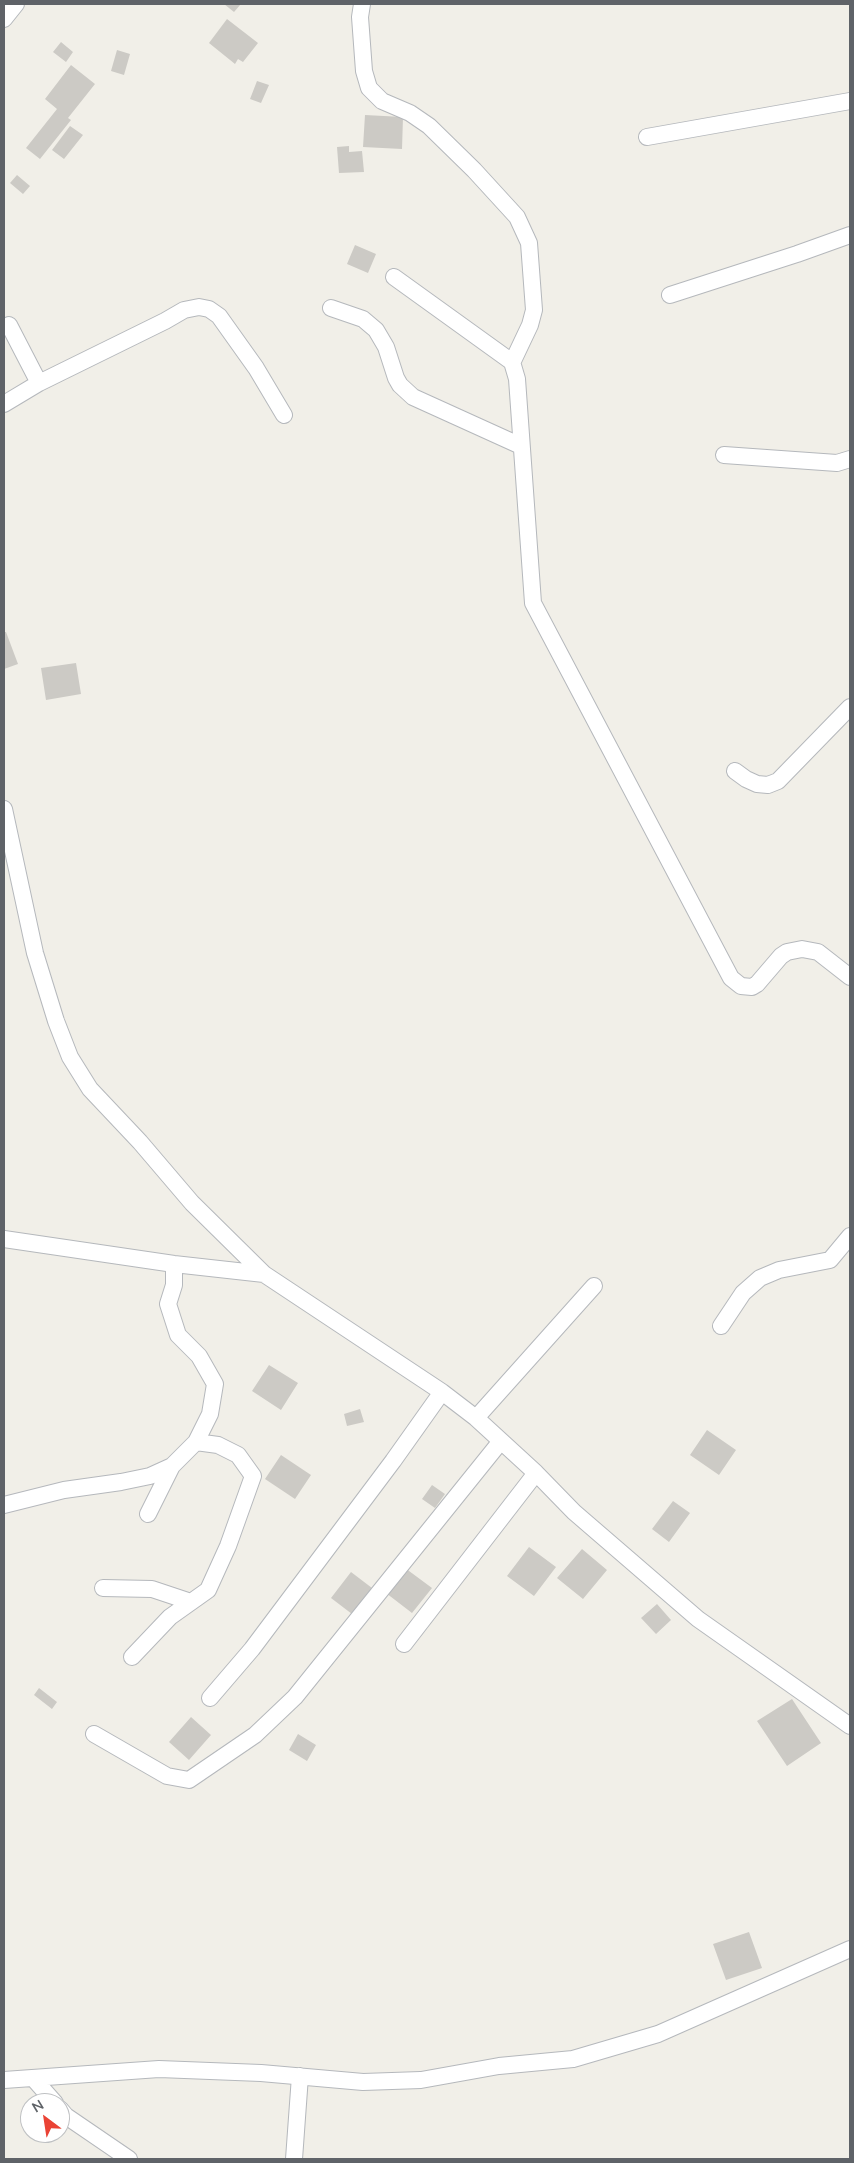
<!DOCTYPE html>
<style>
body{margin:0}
#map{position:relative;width:854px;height:2163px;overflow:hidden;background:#f1efe8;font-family:Mulish,sans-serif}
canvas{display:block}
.frame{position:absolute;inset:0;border:5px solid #5f6368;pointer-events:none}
.north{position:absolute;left:20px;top:2093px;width:50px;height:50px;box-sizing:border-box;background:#fff;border:1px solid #bfc1c3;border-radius:50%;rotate:329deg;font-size:14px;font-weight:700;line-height:20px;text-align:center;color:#5f6368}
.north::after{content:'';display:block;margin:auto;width:18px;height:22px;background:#ea4335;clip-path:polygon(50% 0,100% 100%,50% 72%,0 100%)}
</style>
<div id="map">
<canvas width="854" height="2163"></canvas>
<div class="frame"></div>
<div class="north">N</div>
</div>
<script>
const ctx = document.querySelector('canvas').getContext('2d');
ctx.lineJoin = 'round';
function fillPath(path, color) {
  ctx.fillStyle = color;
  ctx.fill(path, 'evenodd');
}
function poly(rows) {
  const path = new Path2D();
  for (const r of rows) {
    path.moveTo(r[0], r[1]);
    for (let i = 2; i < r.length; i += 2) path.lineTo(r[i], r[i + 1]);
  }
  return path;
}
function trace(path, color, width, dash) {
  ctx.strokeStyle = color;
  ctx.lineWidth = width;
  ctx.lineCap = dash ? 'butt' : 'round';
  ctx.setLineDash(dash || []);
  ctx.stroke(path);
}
fillPath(poly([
 [224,4,241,4,234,12],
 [227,19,258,43,243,62,238,59,235,64,209,43],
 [61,42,73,52,66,62,53,52],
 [117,50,130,54,124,75,111,71],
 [71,65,95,84,68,118,71,120,40,159,26,148,57,109,45,99],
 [257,81,269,85,261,103,250,99],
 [365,115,403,117,402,149,363,147],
 [70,126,83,135,64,159,52,150],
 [349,146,349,152,362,151,364,172,339,173,337,147],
 [17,175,30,186,23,194,10,183],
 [355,245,376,254,368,273,347,264],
 [4,632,6,632,18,664,4,669],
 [76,663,81,694,46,700,41,668],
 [269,1365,298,1383,281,1410,252,1391],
 [360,1409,364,1422,347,1426,344,1414],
 [707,1430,736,1450,719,1475,690,1455],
 [281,1455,311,1475,295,1499,265,1479],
 [432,1485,445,1494,435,1508,422,1499],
 [673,1501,690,1513,669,1542,652,1529],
 [529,1547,556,1567,534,1596,507,1576],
 [582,1549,607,1570,583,1599,557,1578],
 [405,1568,432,1588,412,1613,386,1593],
 [351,1572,372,1588,352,1614,331,1598],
 [657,1604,671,1620,656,1634,641,1618],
 [39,1688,57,1702,52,1709,34,1695],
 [792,1699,821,1743,787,1766,757,1721],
 [191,1717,211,1735,189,1760,169,1742],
 [298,1734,316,1745,307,1761,289,1750],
 [749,1932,762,1968,726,1980,713,1944]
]), '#cccac5');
const minor = poly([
 [362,4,360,17,364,71,369,88,382,101,410,113,429,126,474,170,517,217,529,243,534,310,530,325,512,363],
 [4,19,16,4],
 [647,137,850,101],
 [394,277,512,362,517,379,533,603,731,978,741,986,752,987,757,984,781,956,787,952,802,949,818,952,850,977],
 [670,295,797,254,850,235],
 [331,308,363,319,376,330,386,347,396,378,400,385,413,397,521,446],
 [9,325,39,383],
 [4,404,39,383,165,321,184,310,199,307,209,309,219,316,256,368,284,415],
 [724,455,837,463,850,459],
 [735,771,746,779,757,784,768,785,778,781,850,707],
 [4,809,35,953,56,1021,70,1057,90,1089,140,1142,192,1203,264,1274],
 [4,1239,174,1264,264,1274,442,1392,476,1418,536,1473,574,1512,698,1619,850,1726],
 [721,1326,743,1293,760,1278,779,1270,830,1260,850,1236],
 [476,1418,594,1286],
 [4,1505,64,1490,121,1482,150,1476,172,1466,196,1442,210,1414,215,1384,199,1356,178,1335,168,1304,174,1285,174,1264],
 [148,1514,172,1466],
 [103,1588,152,1589,191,1602],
 [404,1644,536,1473],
 [132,1657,170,1617,208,1590,228,1546,253,1476,238,1455,218,1445,196,1442],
 [210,1698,252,1649,393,1461,442,1392],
 [94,1734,167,1776,189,1780,255,1735,295,1697,501,1441],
 [33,2078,55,2103],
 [4,2080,159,2069,261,2073,363,2082,421,2080,499,2066,573,2059,658,2034,850,1949],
 [60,2109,66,2116,129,2159],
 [294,2159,300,2076]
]);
trace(minor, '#b5b8bc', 18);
trace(minor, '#fff', 16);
</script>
